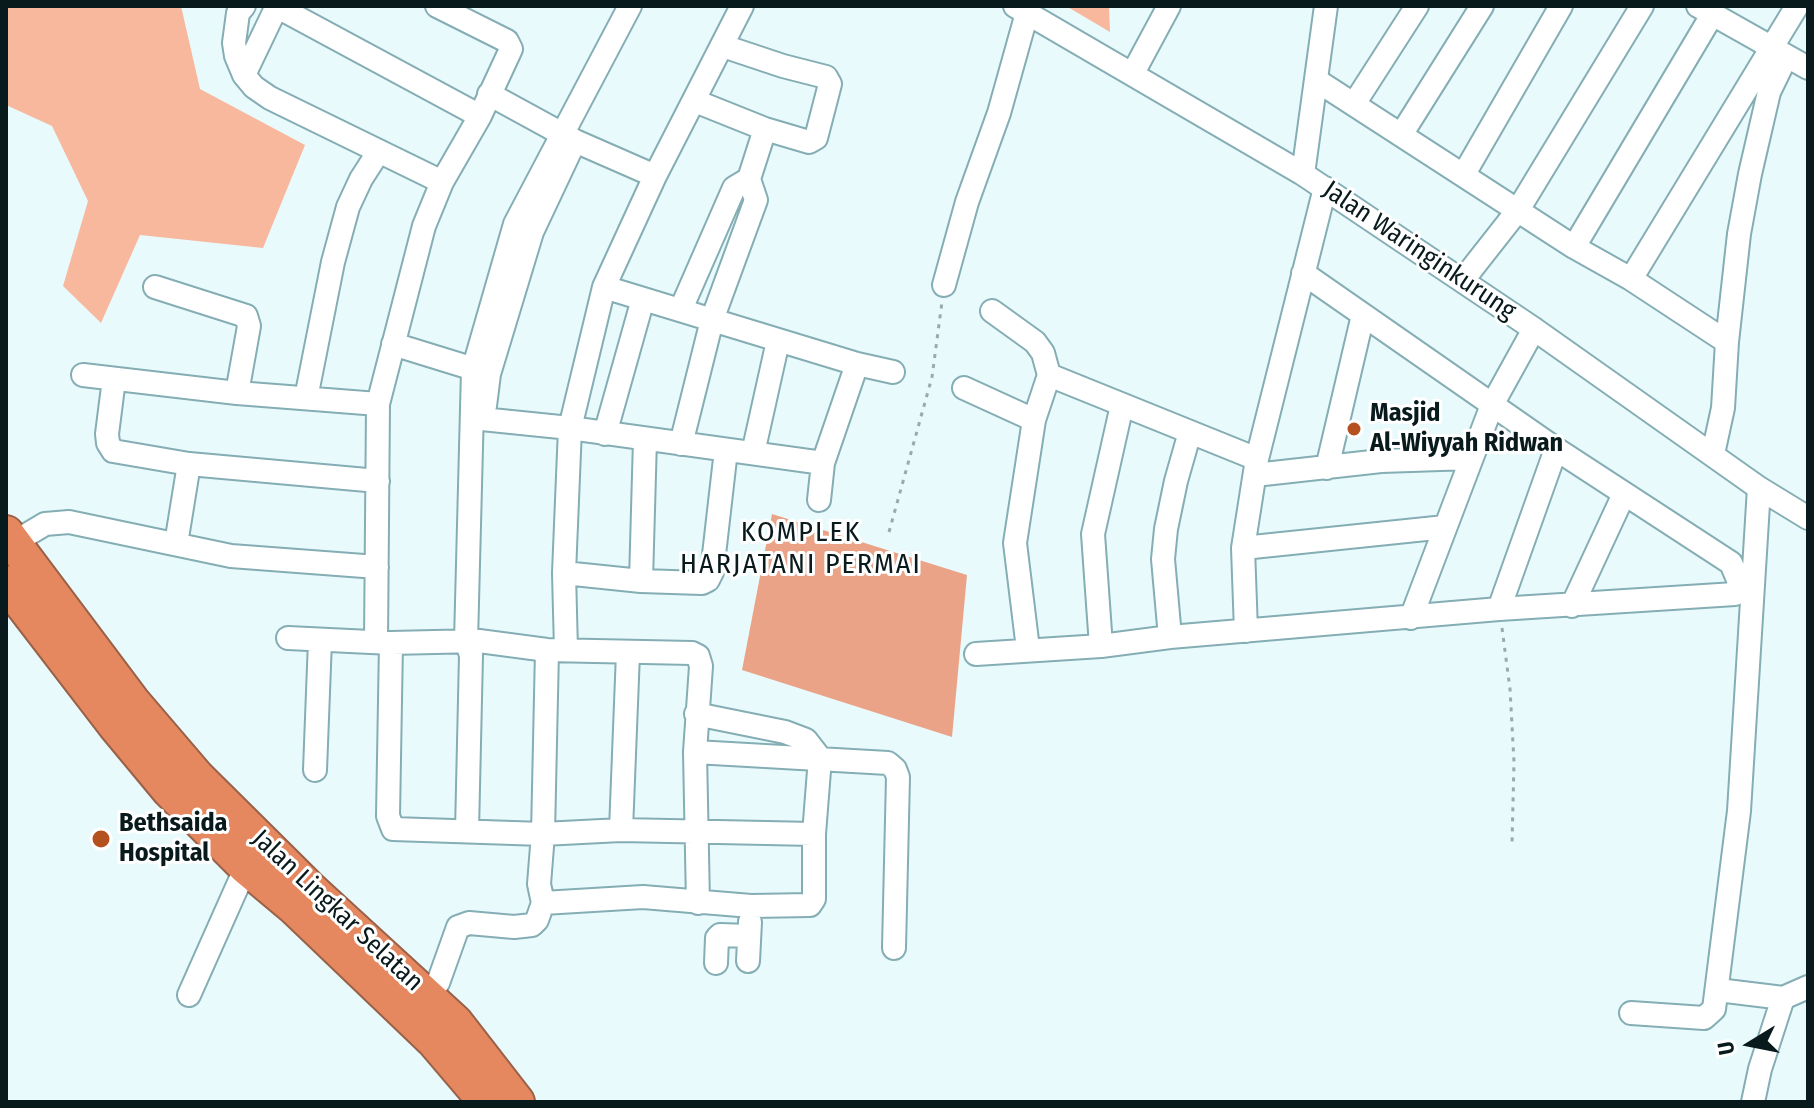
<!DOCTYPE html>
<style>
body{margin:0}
#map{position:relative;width:1814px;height:1108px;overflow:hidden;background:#e9fafd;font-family:"Fira Sans Condensed",sans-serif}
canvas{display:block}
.frame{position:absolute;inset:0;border:8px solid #091a1c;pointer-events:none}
.north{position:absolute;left:1710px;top:1004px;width:80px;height:80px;-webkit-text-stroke:6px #fff;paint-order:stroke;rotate:260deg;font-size:22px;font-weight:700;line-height:32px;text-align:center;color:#091a1c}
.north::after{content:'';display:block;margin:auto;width:28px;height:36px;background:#091a1c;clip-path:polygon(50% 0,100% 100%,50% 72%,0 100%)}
</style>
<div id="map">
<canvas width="1814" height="1108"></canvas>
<div class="frame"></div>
<div class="north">U</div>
</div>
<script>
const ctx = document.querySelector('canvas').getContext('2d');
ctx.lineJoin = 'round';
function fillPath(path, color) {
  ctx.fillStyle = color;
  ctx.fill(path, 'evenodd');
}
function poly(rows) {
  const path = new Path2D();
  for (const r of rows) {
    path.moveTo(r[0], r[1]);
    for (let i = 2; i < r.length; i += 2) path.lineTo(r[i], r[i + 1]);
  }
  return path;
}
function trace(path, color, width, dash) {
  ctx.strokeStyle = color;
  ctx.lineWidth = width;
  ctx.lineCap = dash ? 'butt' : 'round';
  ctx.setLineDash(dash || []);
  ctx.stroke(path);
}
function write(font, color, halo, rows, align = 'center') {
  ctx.font = font + ' "Fira Sans Condensed",sans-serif';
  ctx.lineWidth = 6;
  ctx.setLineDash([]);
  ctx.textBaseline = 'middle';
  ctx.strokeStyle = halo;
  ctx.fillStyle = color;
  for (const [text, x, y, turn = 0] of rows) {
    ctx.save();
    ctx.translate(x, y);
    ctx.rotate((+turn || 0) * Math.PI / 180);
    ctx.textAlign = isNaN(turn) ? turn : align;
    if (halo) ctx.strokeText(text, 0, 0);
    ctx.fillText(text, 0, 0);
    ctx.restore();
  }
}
fillPath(poly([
 [6,6,181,6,200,89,305,145,263,248,140,235,101,323,63,286,88,201,52,126,6,105],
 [1066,6,1109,6,1110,32]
]), '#f8b89d');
fillPath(poly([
 [772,514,967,575,952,737,742,670]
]), '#eaa386');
const minor = poly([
 [276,6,480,116],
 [277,6,244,75,254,87,270,98,442,182],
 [1015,6,1303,174,1534,329,1759,488,1808,518],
 [1698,6,1808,68],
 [1133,73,1169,6],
 [244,75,236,56,234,43,238,13,244,6],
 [1316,80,1574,247,1631,279,1727,342],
 [489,94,575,141,655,176],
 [695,101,765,129,809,142,816,138,830,84,826,77,783,66,723,46],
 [1354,104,1417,6],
 [1401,135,1482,6],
 [1303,174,1326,6],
 [1464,174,1561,6],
 [1574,247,1712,15],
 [1631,279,1797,6],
 [1463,280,1518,210,1642,6],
 [944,285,967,202,999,113,1027,13],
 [155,287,246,316,249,326,237,393],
 [604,287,857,364,893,372],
 [681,309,734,188,749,179],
 [992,311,1035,342,1043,353,1049,375,1257,459],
 [393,344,487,373],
 [83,375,237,393,378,404],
 [114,379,107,434,108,443,113,451,189,464,378,481],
 [964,388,1034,420],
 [306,398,333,262,348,207,361,179,379,151],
 [485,406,489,374,532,232,573,145],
 [472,418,570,428,823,463],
 [605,434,643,299],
 [681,444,712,320,756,200,749,179,765,129],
 [753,453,778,341],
 [1713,454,1723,408,1727,342,1739,234,1750,174,1769,92,1786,57],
 [1327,468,1363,315],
 [1255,475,1381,461,1471,458],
 [819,500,823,463,857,364],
 [13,543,45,524,69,522,231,556,377,567],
 [176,544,189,464],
 [1243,548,1445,527],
 [564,573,641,581,702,583,708,580,712,572,726,450],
 [641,581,645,439],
 [1572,606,1624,494],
 [1499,609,1556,449],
 [1411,618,1492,405,1534,329],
 [1246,631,1243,548,1257,459,1325,188],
 [1170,637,1163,559,1166,529,1176,481,1190,432],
 [288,638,391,643,479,641,547,650,692,653,698,656,701,666,695,752,698,903],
 [376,642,378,404,424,226,442,182,480,116,511,49,507,41,437,6],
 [391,643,388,816,393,829,543,834,621,830,814,834],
 [1101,646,1093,534,1122,405],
 [1028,649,1015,543,1034,420,1049,375],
 [566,650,564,573,570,428,604,287,655,176,742,6],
 [976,654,1101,646,1170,637,1499,609,1735,594,1739,582,1731,563,1556,449,1303,273],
 [695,752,888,763,895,769,898,777,894,948],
 [315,770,320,640],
 [621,830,628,653],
 [467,831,471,655,466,641,473,370,515,224,630,6],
 [543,903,643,897,751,906,810,905,814,899,814,834,820,758,806,740,785,732,696,714],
 [748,961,750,922],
 [716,963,717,938,720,935,749,936],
 [438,983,458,927,469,923,514,927,532,925,537,920,543,903,539,884,543,834,547,650],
 [1718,990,1783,998,1808,987],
 [189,995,246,867],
 [1631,1013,1704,1018,1714,1009,1739,811,1759,488],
 [1753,1102,1760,1069,1783,998]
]);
const highway = poly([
 [6,533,132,701,197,777,311,890,455,1022,517,1102],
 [6,583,115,725,169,790,246,867,295,908,434,1041,486,1102]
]);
trace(minor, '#84adb4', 26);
trace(highway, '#996248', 38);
trace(poly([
 [889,532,932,377,942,302],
 [1502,628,1510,689,1514,762,1512,844]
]), '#99aaac', 3, [4, 6]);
trace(minor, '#fff', 22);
trace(highway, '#e6885f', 34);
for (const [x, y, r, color] of [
 [1354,429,8,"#b5511f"],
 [101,839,10,"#b5511f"]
]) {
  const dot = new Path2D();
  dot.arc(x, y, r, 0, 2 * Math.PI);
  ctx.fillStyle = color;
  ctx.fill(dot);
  trace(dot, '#fff', 3);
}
write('26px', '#091a1c', '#fff', [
 ["Jalan Waringinkurung",1419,251,34],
 ["Jalan Lingkar Selatan",337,911,43]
]);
write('bold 26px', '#091a1c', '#fff', [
 ["Masjid",1370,414],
 ["Al-Wiyyah Ridwan",1370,444],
 ["Bethsaida",119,824],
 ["Hospital",119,854]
], 'left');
ctx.letterSpacing = '2px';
write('28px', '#091a1c', '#fff', [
 ["KOMPLEK",801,533],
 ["HARJATANI PERMAI",801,565]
]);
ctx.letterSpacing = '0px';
</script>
